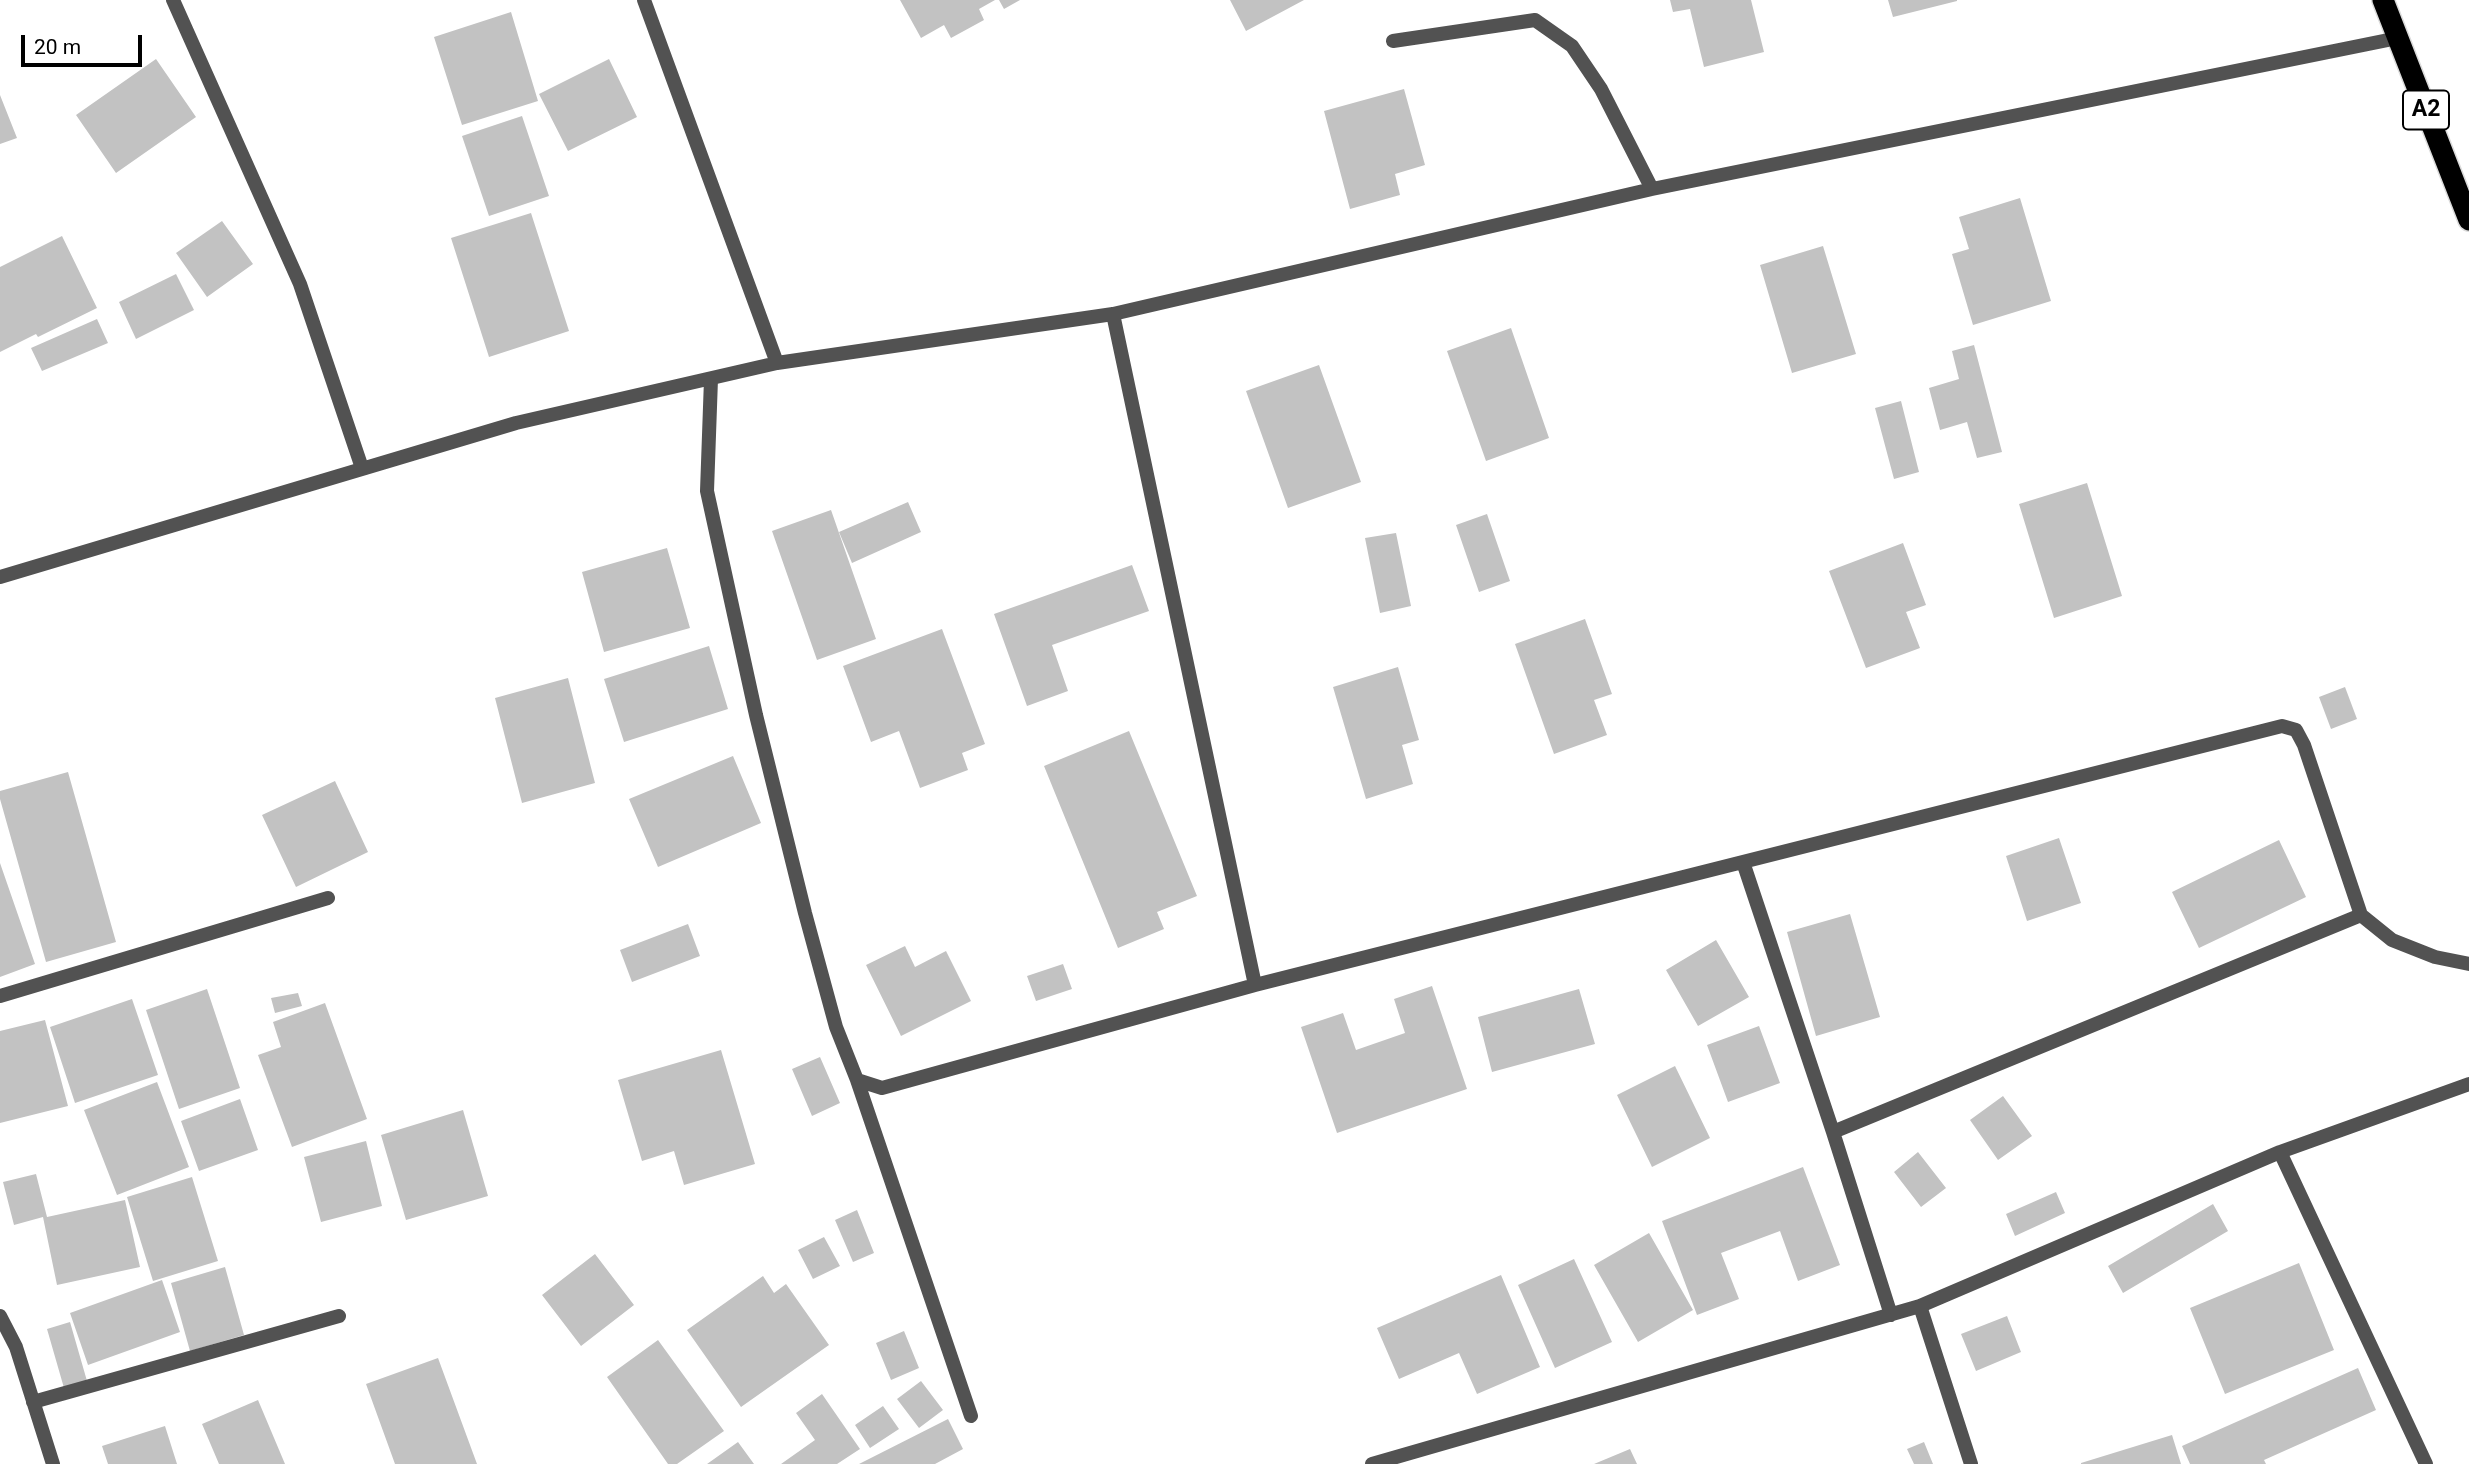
<!DOCTYPE html>
<style>
body{margin:0}
#map{position:relative;width:2469px;height:1464px;overflow:hidden;background:#fff;font-family:Roboto,sans-serif}
canvas{display:block}
.scale{position:absolute;left:21px;top:35px;width:121px;height:32px;box-sizing:border-box;border:4px solid #000;border-top:0;padding-left:9px;font-size:21px;line-height:24px;white-space:nowrap;color:#000;-webkit-text-stroke:5px #fff;paint-order:stroke}
</style>
<div id="map">
<canvas width="2469" height="1464"></canvas>
<div class="scale">20 m</div>
</div>
<script>
const ctx = document.querySelector('canvas').getContext('2d');
ctx.lineJoin = 'round';
function fillPath(path, color) {
  ctx.fillStyle = color;
  ctx.fill(path, 'evenodd');
}
function poly(rows) {
  const path = new Path2D();
  for (const r of rows) {
    path.moveTo(r[0], r[1]);
    for (let i = 2; i < r.length; i += 2) path.lineTo(r[i], r[i + 1]);
  }
  return path;
}
function trace(path, color, width, dash) {
  ctx.strokeStyle = color;
  ctx.lineWidth = width;
  ctx.lineCap = dash ? 'butt' : 'round';
  ctx.setLineDash(dash || []);
  ctx.stroke(path);
}
function write(font, color, halo, rows, align = 'center') {
  ctx.font = font + ' Roboto,sans-serif';
  ctx.lineWidth = 5;
  ctx.setLineDash([]);
  ctx.textBaseline = 'middle';
  ctx.strokeStyle = halo;
  ctx.fillStyle = color;
  for (const [text, x, y, turn = 0] of rows) {
    ctx.save();
    ctx.translate(x, y);
    ctx.rotate((+turn || 0) * Math.PI / 180);
    ctx.textAlign = isNaN(turn) ? turn : align;
    if (halo) ctx.strokeText(text, 0, 0);
    ctx.fillText(text, 0, 0);
    ctx.restore();
  }
}
fillPath(poly([
 [900,0,995,0,979,9,984,20,951,38,944,25,921,38],
 [999,0,1020,0,1004,9],
 [1230,0,1304,0,1246,31],
 [1670,0,1751,0,1764,52,1704,67,1690,9,1673,12],
 [1888,0,1957,0,1957,1,1893,17],
 [511,12,538,101,462,125,434,37],
 [156,59,196,117,116,173,76,115],
 [609,59,637,117,568,151,539,94],
 [1404,89,1425,165,1395,174,1400,195,1350,209,1324,111],
 [0,95,17,138,0,144],
 [522,116,549,196,489,216,462,136],
 [2020,198,2051,301,1973,325,1952,254,1969,249,1959,217],
 [531,213,569,331,489,357,451,238],
 [222,221,253,264,207,297,176,253],
 [62,236,97,308,38,337,36,334,0,352,0,267],
 [1823,246,1856,354,1792,373,1760,265],
 [176,274,194,310,136,339,119,302],
 [97,319,108,343,42,371,31,348],
 [1511,328,1549,438,1486,461,1447,351],
 [1974,345,2002,452,1977,458,1967,422,1940,430,1929,388,1959,379,1952,351],
 [1319,365,1361,482,1288,508,1246,391],
 [1901,401,1919,472,1894,479,1875,408],
 [2087,483,2122,596,2054,618,2019,504],
 [908,502,921,532,852,563,839,532],
 [831,510,876,639,817,660,772,531],
 [1487,514,1510,581,1479,592,1456,525],
 [1396,533,1411,606,1380,613,1365,538],
 [1903,543,1926,605,1906,612,1920,648,1866,668,1829,571],
 [667,548,690,628,604,652,582,572],
 [1132,565,1149,611,1052,645,1068,691,1027,706,994,614],
 [1585,619,1612,694,1594,700,1607,735,1554,754,1515,644],
 [942,629,985,744,962,753,968,770,920,788,899,731,871,742,843,666],
 [709,646,728,709,624,742,604,679],
 [1398,667,1419,740,1402,745,1413,784,1366,799,1333,687],
 [568,678,595,783,522,803,495,698],
 [2345,687,2357,719,2331,729,2319,697],
 [1129,731,1197,896,1157,912,1164,929,1118,948,1044,766],
 [733,756,761,823,658,867,629,799],
 [68,772,116,942,46,962,0,799,0,791],
 [335,781,368,852,296,887,262,815],
 [2059,838,2081,903,2027,921,2006,856],
 [2279,840,2306,897,2199,948,2172,892],
 [0,863,35,964,0,977],
 [1850,914,1880,1017,1816,1036,1787,932],
 [688,924,700,956,632,982,620,950],
 [1716,940,1749,997,1698,1026,1666,970],
 [905,946,915,967,946,951,971,1001,901,1036,866,965],
 [1063,964,1072,989,1036,1001,1027,976],
 [1432,986,1467,1089,1337,1133,1301,1027,1343,1013,1356,1050,1405,1033,1394,999],
 [207,989,240,1088,179,1109,146,1010],
 [1579,989,1595,1044,1492,1072,1478,1017],
 [298,993,302,1006,275,1013,271,998],
 [132,999,158,1075,75,1103,50,1027],
 [325,1003,367,1119,292,1147,258,1055,281,1047,273,1022],
 [45,1020,68,1106,0,1123,0,1031],
 [1759,1026,1780,1083,1728,1102,1707,1045],
 [721,1050,755,1164,684,1185,674,1151,642,1161,618,1080],
 [820,1057,840,1103,812,1116,792,1069],
 [1675,1066,1710,1138,1652,1167,1617,1095],
 [157,1082,189,1167,117,1195,84,1110],
 [2003,1096,2032,1136,1998,1160,1970,1120],
 [240,1099,258,1150,199,1171,181,1121],
 [463,1110,488,1196,406,1220,381,1135],
 [366,1141,382,1206,321,1222,304,1157],
 [1918,1152,1946,1188,1921,1207,1894,1172],
 [1803,1167,1840,1265,1798,1281,1780,1231,1721,1253,1739,1299,1697,1315,1662,1221],
 [36,1174,47,1217,125,1200,140,1267,57,1285,43,1217,14,1225,3,1182],
 [192,1177,218,1261,153,1281,127,1197],
 [2056,1192,2065,1213,2015,1236,2006,1214],
 [2213,1204,2228,1231,2123,1293,2108,1266],
 [857,1210,874,1253,853,1262,835,1220],
 [1649,1233,1693,1310,1638,1342,1594,1265],
 [824,1237,840,1266,813,1279,798,1250],
 [595,1254,634,1305,581,1346,542,1295],
 [1574,1259,1612,1342,1555,1368,1518,1285],
 [2299,1263,2334,1350,2225,1394,2190,1308],
 [225,1267,244,1335,190,1351,171,1283],
 [1501,1275,1540,1367,1477,1394,1459,1353,1399,1379,1377,1328],
 [763,1276,774,1293,786,1284,829,1345,741,1407,687,1330],
 [162,1280,180,1332,88,1365,70,1313],
 [2007,1316,2021,1352,1976,1371,1961,1334],
 [70,1322,87,1381,64,1388,47,1329],
 [904,1331,919,1368,891,1380,876,1343],
 [658,1340,724,1431,677,1464,668,1464,607,1377],
 [438,1358,477,1464,395,1464,366,1384],
 [2358,1368,2376,1410,2264,1460,2266,1464,2190,1464,2182,1446],
 [921,1381,943,1410,919,1428,897,1399],
 [822,1394,860,1449,837,1464,781,1464,815,1440,796,1413],
 [258,1400,285,1464,219,1464,202,1424],
 [883,1406,899,1429,870,1448,855,1425],
 [948,1419,963,1449,935,1464,859,1464],
 [165,1426,177,1464,108,1464,102,1446],
 [2172,1435,2181,1464,2081,1464,2081,1463],
 [738,1442,754,1464,707,1464],
 [1924,1442,1933,1464,1914,1464,1907,1449],
 [1630,1449,1637,1464,1594,1464]
]), '#c2c2c2');
const highway = poly([
 [2383,0,2469,220]
]);
trace(highway, '#dbdbdb', 24);
trace(poly([
 [173,0,300,284,362,468],
 [644,0,777,363],
 [1393,41,1535,20,1572,46,1601,89,1652,189],
 [1113,314,1255,985],
 [711,379,707,491,756,715,805,913,836,1027,857,1080,882,1088,1255,985,2282,726,2296,730,2304,745,2361,915,2392,940,2435,957,2469,964],
 [0,577,516,423,777,363,1113,314,1652,189,2398,38],
 [1743,862,1833,1132,1891,1315],
 [0,996,328,898],
 [857,1080,971,1416],
 [1833,1132,2361,915],
 [2280,1152,2426,1464],
 [1920,1306,1971,1464],
 [0,1316,16,1347,53,1464],
 [33,1402,339,1316],
 [1372,1464,1920,1306,2280,1152,2469,1084]
]), '#525252', 14);
trace(highway, '#000', 21);
for (const [x, y, w] of [
 [2426,110,46]
]) {
  const box = new Path2D();
  box.roundRect(x - w / 2, y - 19.5, w, 39, 5);
  ctx.fillStyle = '#fff';
  ctx.fill(box);
  trace(box, '#000', 2);
}
write('bold 23px', '#000', null, [
 ["A2",2426,110]
]);
</script>
